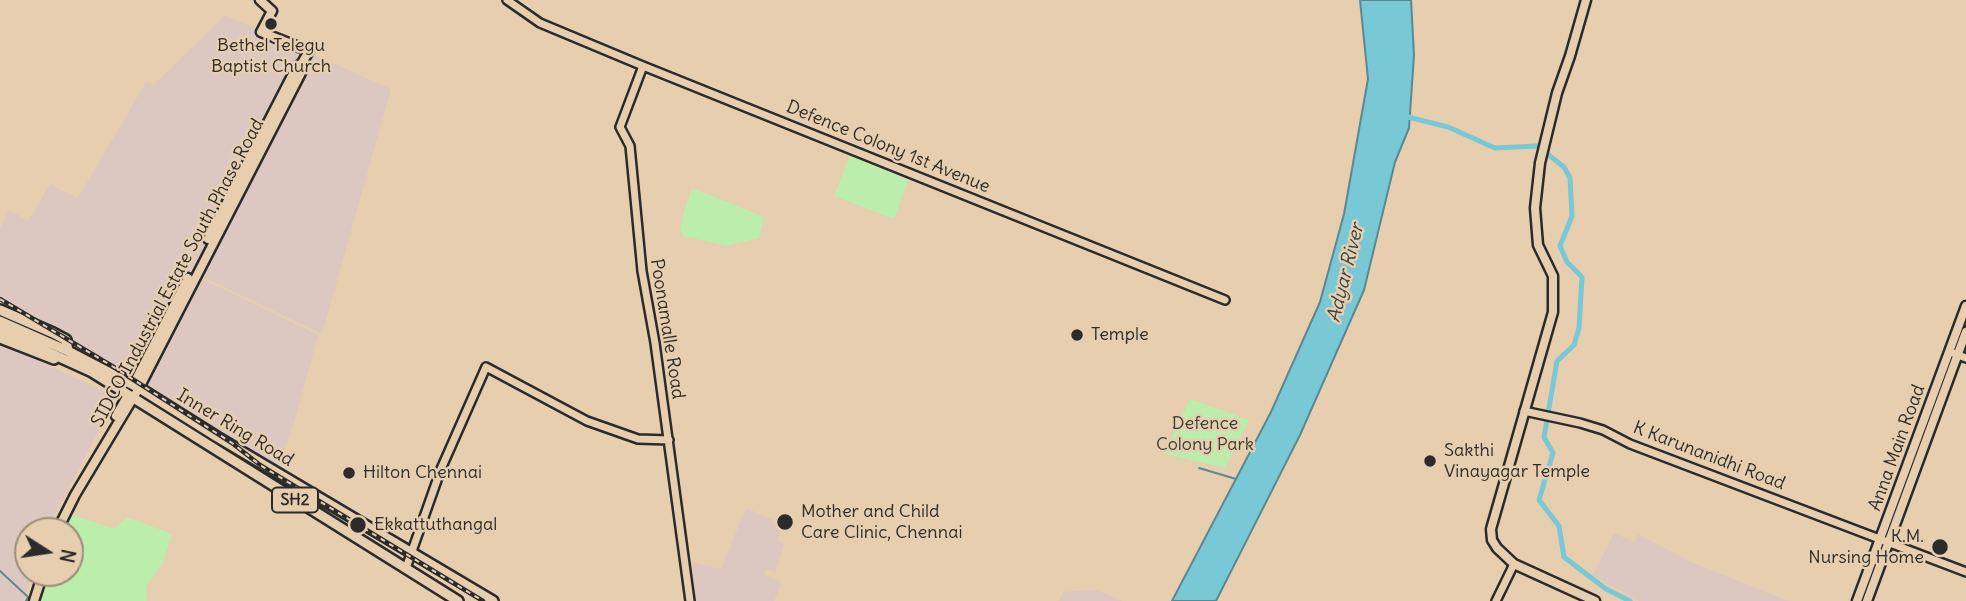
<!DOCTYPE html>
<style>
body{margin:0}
#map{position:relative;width:1966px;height:601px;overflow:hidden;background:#e6ceae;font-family:Delius,sans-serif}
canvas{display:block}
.north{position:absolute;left:14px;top:517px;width:70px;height:70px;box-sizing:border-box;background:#e6ceae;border:2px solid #9b8d7a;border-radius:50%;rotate:102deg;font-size:19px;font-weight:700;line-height:28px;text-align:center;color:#2b2b2b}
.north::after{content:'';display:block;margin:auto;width:24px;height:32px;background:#2b2b2b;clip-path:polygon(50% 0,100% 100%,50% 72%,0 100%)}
</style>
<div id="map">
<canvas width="1966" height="601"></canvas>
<div class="north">N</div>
</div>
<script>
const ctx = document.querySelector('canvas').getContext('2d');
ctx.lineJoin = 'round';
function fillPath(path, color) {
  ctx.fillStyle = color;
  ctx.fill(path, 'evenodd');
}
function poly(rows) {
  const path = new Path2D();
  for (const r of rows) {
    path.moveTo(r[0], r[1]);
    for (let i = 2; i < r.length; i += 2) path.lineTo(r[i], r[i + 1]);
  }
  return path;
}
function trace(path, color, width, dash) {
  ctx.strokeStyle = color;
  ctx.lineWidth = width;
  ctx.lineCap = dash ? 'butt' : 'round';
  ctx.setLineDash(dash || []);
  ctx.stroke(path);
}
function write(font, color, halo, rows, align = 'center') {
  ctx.font = font + ' Delius,sans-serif';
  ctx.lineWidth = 5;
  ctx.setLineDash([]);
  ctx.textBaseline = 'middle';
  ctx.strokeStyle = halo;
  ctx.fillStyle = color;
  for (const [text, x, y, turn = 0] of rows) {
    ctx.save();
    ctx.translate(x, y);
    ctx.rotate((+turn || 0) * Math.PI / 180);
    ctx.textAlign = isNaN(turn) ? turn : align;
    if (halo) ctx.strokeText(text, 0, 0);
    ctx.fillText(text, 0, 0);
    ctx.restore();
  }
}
fillPath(poly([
 [225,15,391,89,322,334,195,273,139,381,49,326,0,308,0,229,9,210,28,221,50,184,78,198,146,82,154,85],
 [196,276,318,335,295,419,278,469,142,381],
 [0,343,116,397,46,531,28,531,28,573,32,573,23,601,0,601],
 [746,508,773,520,781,529,778,541,784,544,775,573,767,569,763,574,782,582,774,601,696,601,691,562,721,569],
 [1614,533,1634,542,1638,534,1691,562,1789,601,1639,601,1593,576],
 [1096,590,1123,601,1059,601,1063,592]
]), '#dcc8c1');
fillPath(poly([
 [850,155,909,180,894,219,834,196],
 [692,188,764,217,759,238,727,246,683,236,680,230,683,215],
 [1190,399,1249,420,1225,468,1164,454],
 [67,513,114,529,127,517,172,534,164,560,146,587,147,601,37,601,46,573,70,573,70,531,60,531]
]), '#bbedac');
const water = poly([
 [1360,0,1411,0,1414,55,1409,128,1395,162,1364,290,1300,435,1216,601,1172,601,1271,412,1320,302,1344,214,1368,79,1360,0]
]);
fillPath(water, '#79c8d6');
trace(water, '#5a8992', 2);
trace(poly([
 [1199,468,1236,479],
 [0,571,28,597,26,601]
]), '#5a8992', 2);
trace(poly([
 [1404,116,1448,127,1495,148,1537,146,1564,167,1570,178,1572,216,1560,246,1567,262,1582,277,1579,328,1574,345,1557,361,1544,437,1553,453,1539,500,1559,526,1564,557,1606,589,1630,601]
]), '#79c8d6', 5);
const tertiary = poly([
 [507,0,540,23,643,66,1225,300],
 [643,66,620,127,630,146,642,271,655,343,690,601],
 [1953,353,1966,358],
 [1524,411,1580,423,1603,430,1630,444,1966,572],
 [406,568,441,469,486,367,587,421,638,439,669,440],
 [1496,601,1514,564]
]);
const secondary = poly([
 [1586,0,1570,56,1557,93,1540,163,1535,208,1538,245,1553,276,1553,312,1491,529,1492,540,1497,548,1514,564,1595,601],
 [208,239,296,68,302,63,309,51,261,32,272,11,260,0],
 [133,385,188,278],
 [116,416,128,395],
 [57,531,75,495,139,388,302,71,302,63],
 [34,601,43,573],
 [1857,601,1966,306],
 [1867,601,1966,332]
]);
const primary = poly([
 [0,310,53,333,66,340,68,351],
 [0,321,68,351,139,388,217,437,493,601],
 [0,330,92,372,458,601],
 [0,338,54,359]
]);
trace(tertiary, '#2b2b2b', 12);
trace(secondary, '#2b2b2b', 13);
trace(primary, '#2b2b2b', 14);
trace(tertiary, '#e6ceae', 7);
trace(secondary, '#e6ceae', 8);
trace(primary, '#e6ceae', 9);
const rail = poly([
 [0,299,112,366,232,443,260,465,483,601]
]);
trace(rail, '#2b2b2b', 4.5);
trace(rail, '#e6ceae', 2, [5]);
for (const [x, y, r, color] of [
 [271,24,7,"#2b2b2b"],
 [1077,335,7,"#2b2b2b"],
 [1430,461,7,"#2b2b2b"],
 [349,473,7,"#2b2b2b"],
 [785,522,9,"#2b2b2b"],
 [358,525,9,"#2b2b2b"],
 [1940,547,9,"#2b2b2b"]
]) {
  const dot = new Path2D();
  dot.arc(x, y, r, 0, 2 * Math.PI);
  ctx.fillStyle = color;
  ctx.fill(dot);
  trace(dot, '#e6ceae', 2.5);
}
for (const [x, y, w] of [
 [295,500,46]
]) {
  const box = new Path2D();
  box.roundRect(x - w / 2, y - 12.5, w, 25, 5);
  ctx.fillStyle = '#e6ceae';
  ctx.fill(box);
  trace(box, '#2b2b2b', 2);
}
write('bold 16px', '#2b2b2b', null, [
 ["SH2",295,500]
]);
write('18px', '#2b2b2b', '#e6ceae', [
 ["Bethel Telegu",271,46,"center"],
 ["Baptist Church",271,67,"center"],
 ["Temple",1091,335],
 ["Sakthi",1444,451],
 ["Vinayagar Temple",1444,472],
 ["Hilton Chennai",363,473],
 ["Mother and Child",801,512],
 ["Care Clinic, Chennai",801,533],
 ["Ekkattuthangal",374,525],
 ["K.M.",1924,537,"right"],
 ["Nursing Home",1924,558,"right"]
], 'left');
write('18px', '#2b2b2b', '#e6ceae', [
 ["Defence Colony 1st Avenue",888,147,22],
 ["SIDCO Industrial Estate South Phase Road",178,273,-62],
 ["Poonamalle Road",667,329,81],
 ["Inner Ring Road",235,428,31],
 ["Anna Main Road",1897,448,-70],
 ["K Karunanidhi Road",1709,456,21]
]);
write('18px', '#393e38', '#e6ceae', [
 ["Defence",1205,424],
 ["Colony Park",1205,445]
]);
write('italic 19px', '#374345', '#e6ceae', [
 ["Adyar River",1346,273,-76]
]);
</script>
